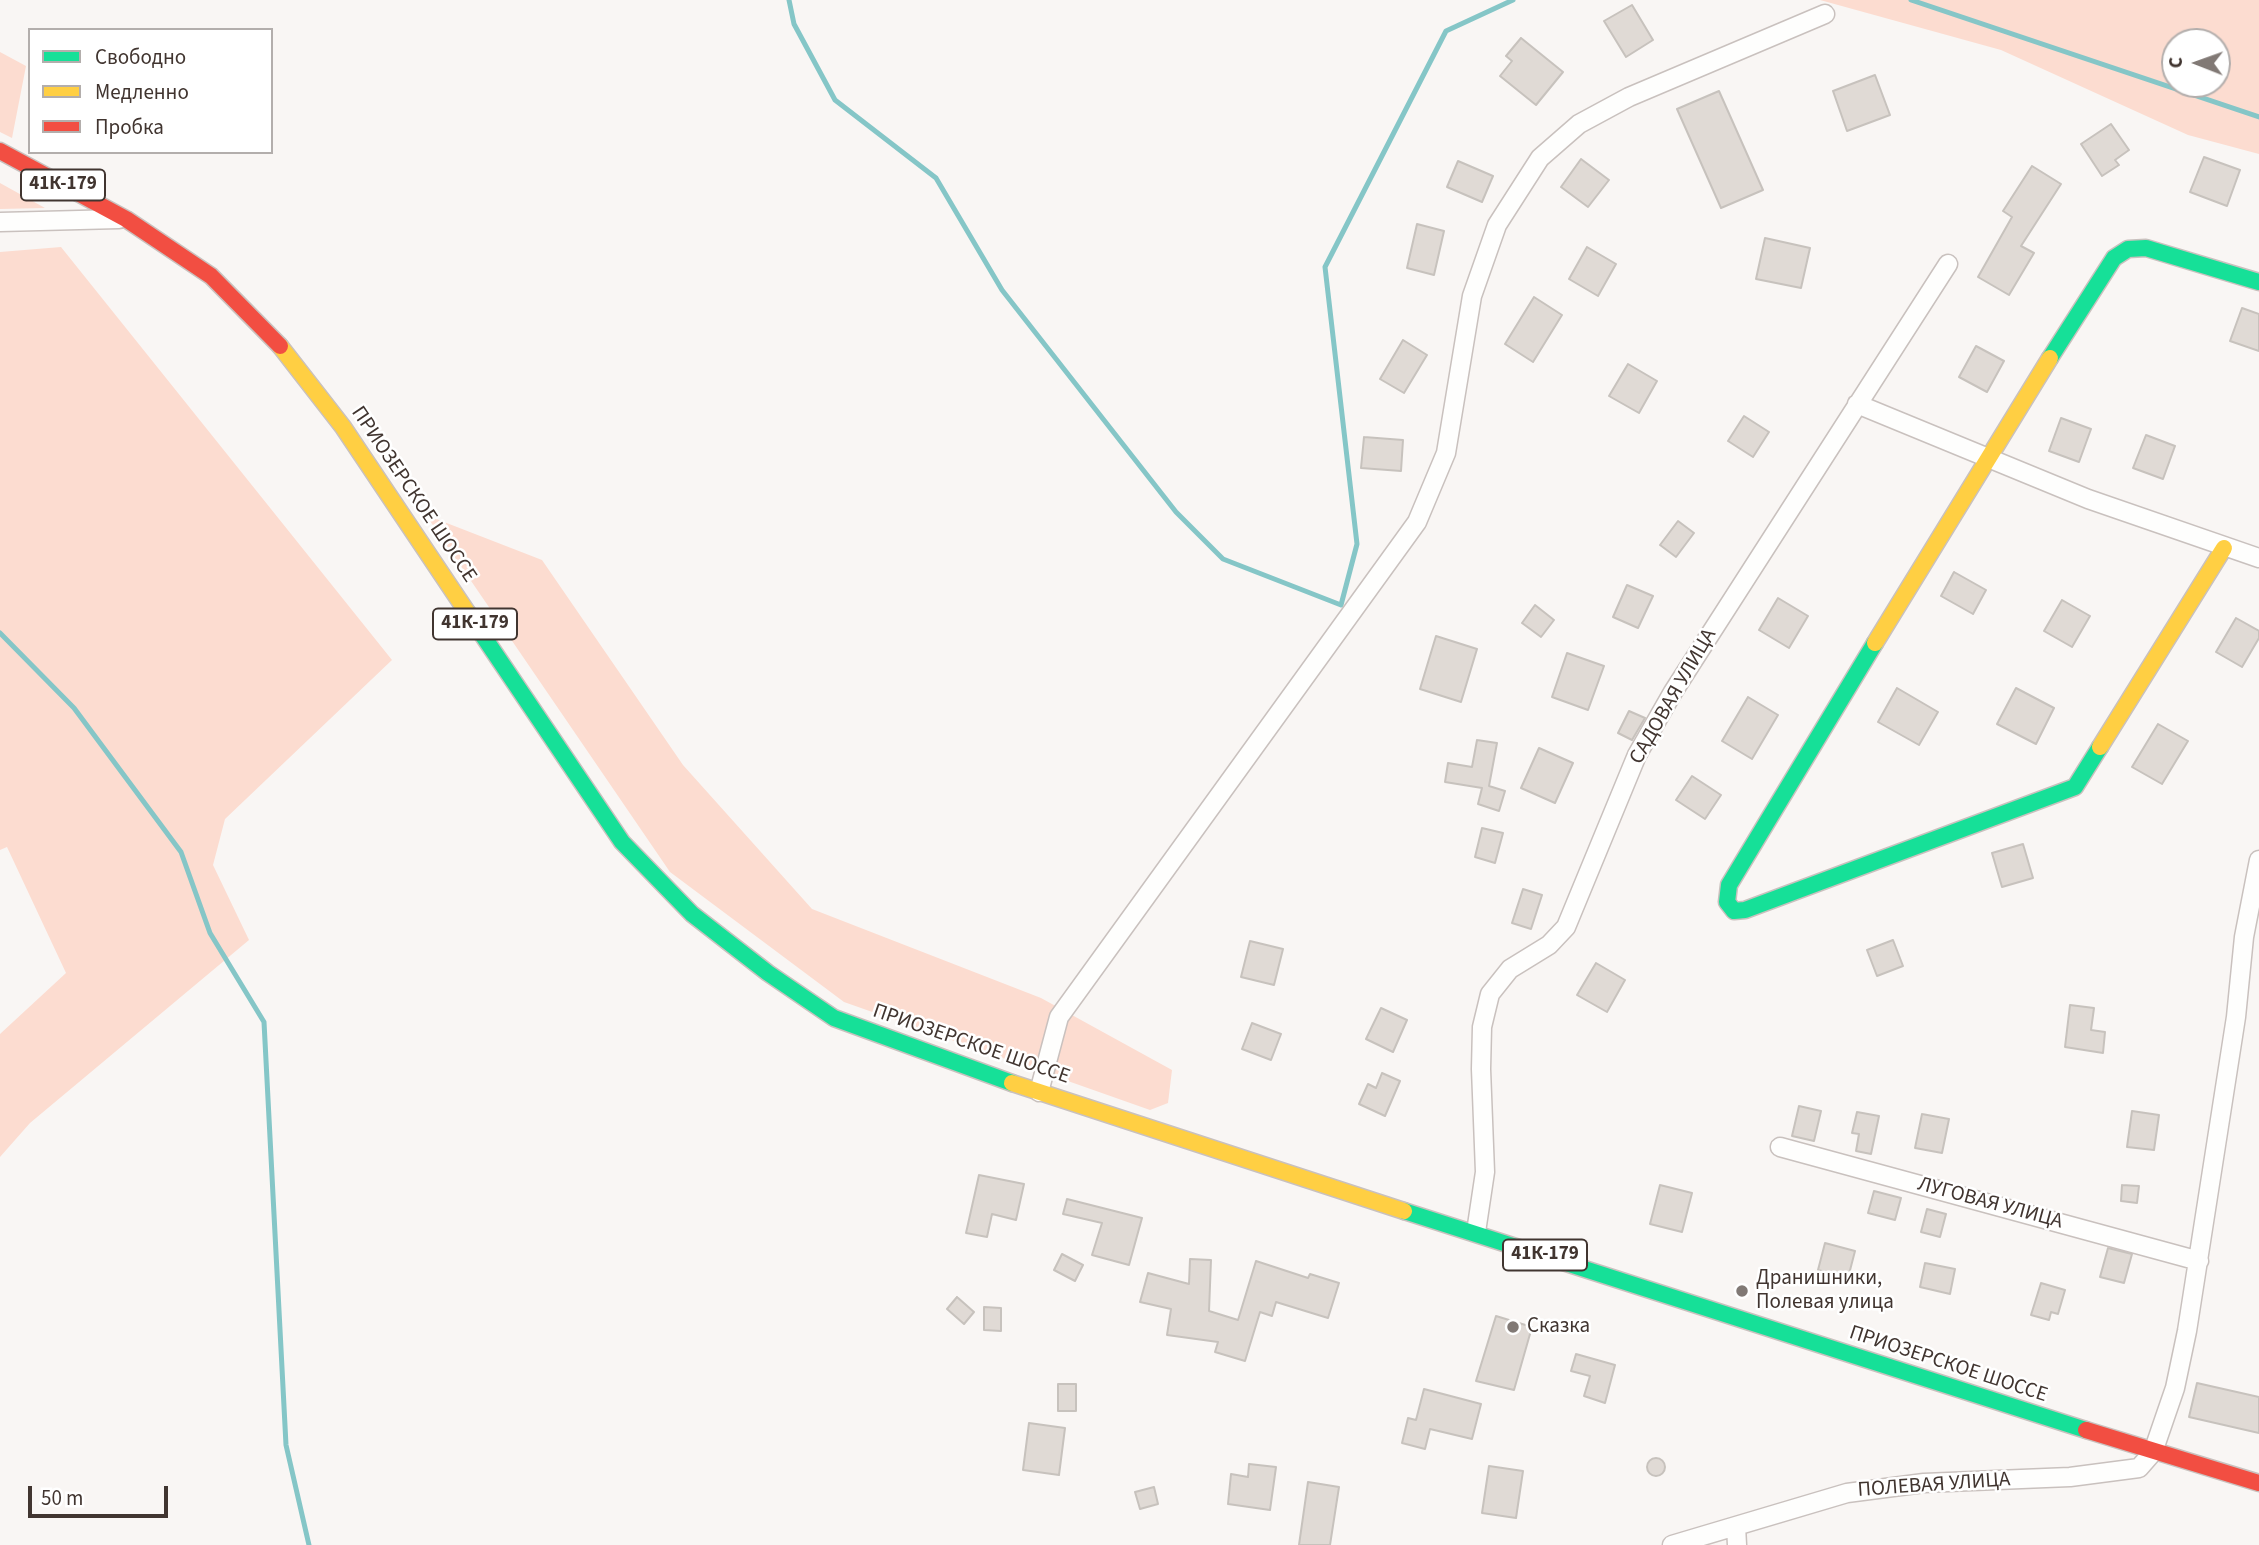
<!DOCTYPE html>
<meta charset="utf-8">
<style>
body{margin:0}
#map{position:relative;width:2259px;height:1545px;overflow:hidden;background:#f9f6f4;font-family:"Source Sans 3",sans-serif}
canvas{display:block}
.legend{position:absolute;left:28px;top:28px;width:245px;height:126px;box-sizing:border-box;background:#fff;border:2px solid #b3aeac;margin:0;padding:9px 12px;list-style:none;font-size:21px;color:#413530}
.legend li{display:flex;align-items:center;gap:14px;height:35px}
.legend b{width:35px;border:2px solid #b3aeac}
.north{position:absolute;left:2161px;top:28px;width:70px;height:70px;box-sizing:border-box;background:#fff;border:2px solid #b3aeac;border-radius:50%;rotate:271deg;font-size:19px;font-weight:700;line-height:28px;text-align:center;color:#413530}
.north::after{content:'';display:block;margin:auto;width:24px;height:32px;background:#817975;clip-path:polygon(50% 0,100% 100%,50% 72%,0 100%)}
.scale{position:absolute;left:28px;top:1486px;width:140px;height:32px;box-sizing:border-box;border:4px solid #413530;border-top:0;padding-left:9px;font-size:21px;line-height:24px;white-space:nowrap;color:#413530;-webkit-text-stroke:5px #fff;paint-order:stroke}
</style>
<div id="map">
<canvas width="2259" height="1545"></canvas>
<ul class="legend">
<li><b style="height:9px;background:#16e098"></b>Свободно</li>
<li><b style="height:9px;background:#ffcf43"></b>Медленно</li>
<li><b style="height:9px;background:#f24e42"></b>Пробка</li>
</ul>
<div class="north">С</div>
<div class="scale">50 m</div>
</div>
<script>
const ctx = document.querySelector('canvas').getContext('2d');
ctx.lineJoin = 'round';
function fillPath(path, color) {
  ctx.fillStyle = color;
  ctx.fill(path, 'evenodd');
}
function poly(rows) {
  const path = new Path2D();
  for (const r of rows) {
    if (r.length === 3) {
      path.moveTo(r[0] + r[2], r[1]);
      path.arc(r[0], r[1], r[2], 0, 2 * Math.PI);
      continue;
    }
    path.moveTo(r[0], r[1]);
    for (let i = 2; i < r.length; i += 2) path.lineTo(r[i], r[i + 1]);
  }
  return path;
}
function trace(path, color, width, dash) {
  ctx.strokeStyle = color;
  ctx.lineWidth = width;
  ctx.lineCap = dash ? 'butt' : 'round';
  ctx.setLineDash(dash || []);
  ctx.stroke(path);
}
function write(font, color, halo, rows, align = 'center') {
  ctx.font = font + ' "Source Sans 3",sans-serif';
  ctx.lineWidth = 5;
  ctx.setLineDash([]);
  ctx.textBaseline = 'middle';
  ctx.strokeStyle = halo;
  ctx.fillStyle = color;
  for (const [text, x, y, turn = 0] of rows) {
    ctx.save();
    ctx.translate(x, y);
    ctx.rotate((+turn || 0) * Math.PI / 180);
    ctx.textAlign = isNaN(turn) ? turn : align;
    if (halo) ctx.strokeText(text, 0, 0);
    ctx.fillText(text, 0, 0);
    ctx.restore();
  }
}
fillPath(poly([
 [1820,0,2259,0,2259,154,2188,135,2001,50],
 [2217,42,2217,84,2175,84,2175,42],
 [0,52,26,66,12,138,0,132],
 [0,183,45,208,0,209],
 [61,247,392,660,225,819,213,865,249,940,30,1123,0,1157,0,1034,66,973,7,847,0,850,0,252],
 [426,515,542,560,683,765,812,909,1041,998,1172,1070,1168,1103,1150,1110,844,1002,670,872]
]), '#fcdcd0');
trace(poly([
 [789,0,794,24,835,100,936,178,1002,290,1176,512,1223,559,1341,605,1357,544,1325,267,1446,31,1513,0],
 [1911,0,2259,117],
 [0,633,74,708,181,852,210,933,264,1022,286,1445,309,1545]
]), '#85c6c7', 5);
const building = poly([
 [1632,5,1653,40,1626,57,1604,21,1632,5],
 [1521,38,1563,72,1536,105,1500,76,1512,61,1506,56,1521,38],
 [1875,75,1890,115,1847,131,1833,91,1875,75],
 [1719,91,1763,190,1721,208,1677,109,1719,91],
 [2111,124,2129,150,2115,160,2119,165,2102,176,2081,144,2111,124],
 [2204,157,2240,170,2227,206,2190,192,2204,157],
 [1581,159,1609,180,1588,207,1561,187,1581,159],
 [1458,161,1493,176,1482,202,1447,187,1458,161],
 [2032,166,2061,184,2021,246,2034,253,2009,295,1978,277,2012,217,2003,211,2032,166],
 [1417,224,1444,231,1434,275,1407,268,1417,224],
 [1765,238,1810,248,1801,288,1756,279,1765,238],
 [1587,247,1616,264,1598,296,1569,279,1587,247],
 [1534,297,1562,315,1533,362,1505,344,1534,297],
 [2242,308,2259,314,2259,351,2230,341,2242,308],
 [1403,340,1427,355,1404,393,1380,379,1403,340],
 [1976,346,2004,361,1987,392,1959,377,1976,346],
 [1628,364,1657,381,1639,413,1609,396,1628,364],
 [1744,416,1769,432,1753,457,1728,441,1744,416],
 [2061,418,2091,429,2079,462,2049,451,2061,418],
 [2146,435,2175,446,2163,479,2133,468,2146,435],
 [1364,437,1403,440,1401,471,1361,468,1364,437],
 [1678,521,1694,533,1676,557,1660,545,1678,521],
 [1954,572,1986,590,1973,614,1941,596,1954,572],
 [1627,585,1653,596,1638,628,1613,617,1627,585],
 [1778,598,1808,616,1789,648,1759,630,1778,598],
 [2062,600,2090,616,2072,647,2044,631,2062,600],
 [1535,605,1554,620,1541,637,1522,623,1535,605],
 [2236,618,2259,631,2259,638,2242,667,2216,652,2236,618],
 [1436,636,1477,649,1461,702,1420,689,1436,636],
 [1567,653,1604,666,1588,710,1552,697,1567,653],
 [1897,688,1938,712,1919,745,1878,722,1897,688],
 [2016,688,2054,708,2036,744,1997,724,2016,688],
 [1748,697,1778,715,1752,759,1722,741,1748,697],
 [1629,711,1645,718,1632,740,1618,733,1629,711],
 [2158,724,2188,741,2162,784,2132,767,2158,724],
 [1477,740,1497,743,1489,786,1505,791,1499,811,1478,804,1482,788,1445,782,1448,763,1472,767,1477,740],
 [1539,748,1573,763,1555,803,1521,788,1539,748],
 [1692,776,1721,795,1705,819,1676,800,1692,776],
 [1482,828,1503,833,1495,863,1475,857,1482,828],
 [2023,844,2033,878,2002,887,1992,853,2023,844],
 [1523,889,1542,895,1531,929,1512,923,1523,889],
 [1893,940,1903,966,1877,976,1867,950,1893,940],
 [1250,941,1283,949,1274,985,1241,977,1250,941],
 [1596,963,1625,980,1607,1012,1577,995,1596,963],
 [2070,1005,2094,1008,2091,1030,2105,1032,2103,1053,2065,1047,2070,1005],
 [1381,1008,1407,1020,1393,1052,1366,1039,1381,1008],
 [1252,1023,1281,1034,1271,1060,1242,1049,1252,1023],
 [1382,1073,1400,1081,1385,1116,1359,1104,1368,1084,1376,1088,1382,1073],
 [1799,1106,1821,1111,1814,1141,1792,1136,1799,1106],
 [2132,1111,2159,1115,2154,1150,2127,1147,2132,1111],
 [1857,1112,1879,1116,1871,1154,1856,1151,1859,1134,1852,1133,1857,1112],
 [1922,1114,1949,1119,1942,1153,1915,1148,1922,1114],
 [979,1175,1024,1184,1016,1220,992,1214,987,1237,966,1233,979,1175],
 [1660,1185,1692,1193,1682,1232,1650,1224,1660,1185],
 [2122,1185,2139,1186,2137,1203,2121,1201,2122,1185],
 [1874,1191,1901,1198,1895,1220,1868,1213,1874,1191],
 [1067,1199,1142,1218,1129,1265,1092,1255,1102,1223,1063,1214,1067,1199],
 [1927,1209,1946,1214,1940,1237,1921,1232,1927,1209],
 [1825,1243,1855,1251,1848,1278,1818,1270,1825,1243],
 [2108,1248,2132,1254,2124,1283,2100,1277,2108,1248],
 [1062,1254,1083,1265,1075,1281,1054,1270,1062,1254],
 [1190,1259,1211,1260,1209,1311,1238,1320,1256,1261,1308,1278,1310,1274,1339,1283,1328,1318,1276,1302,1272,1316,1260,1312,1245,1361,1215,1352,1218,1342,1167,1335,1171,1309,1140,1302,1148,1273,1189,1284,1190,1259],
 [1925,1263,1955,1269,1950,1294,1920,1287,1925,1263],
 [2041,1283,2065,1290,2058,1314,2051,1312,2049,1320,2031,1315,2041,1283],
 [957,1297,974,1312,964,1324,947,1309,957,1297],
 [984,1307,1001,1308,1001,1331,984,1330,984,1307],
 [1496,1316,1532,1327,1514,1390,1476,1381,1496,1316],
 [1576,1354,1615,1365,1605,1403,1584,1396,1590,1376,1571,1371,1576,1354],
 [2197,1383,2259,1397,2259,1433,2189,1417,2197,1383],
 [1058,1384,1076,1384,1076,1411,1058,1411,1058,1384],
 [1424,1389,1481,1404,1472,1439,1430,1429,1425,1449,1402,1443,1408,1418,1416,1420,1424,1389],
 [1029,1423,1065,1428,1059,1475,1023,1470,1029,1423],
 [1656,1467,9],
 [1249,1464,1276,1467,1270,1510,1228,1504,1231,1474,1248,1477,1249,1464],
 [1489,1466,1523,1471,1516,1518,1482,1513,1489,1466],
 [1308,1482,1339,1487,1330,1545,1299,1545,1308,1482],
 [1154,1487,1158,1504,1140,1509,1135,1492,1154,1487]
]);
fillPath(building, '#e0dad5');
trace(building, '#c7c2bd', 2);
const street = poly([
 [0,222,119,219],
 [1857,404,2088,499,2259,558],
 [1039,1092,1059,1017,1417,522,1446,453,1472,296,1497,225,1540,158,1579,124,1629,97,1825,14],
 [1780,1147,2199,1261],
 [1476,1232,1485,1172,1481,1069,1482,1027,1490,994,1510,969,1549,945,1566,927,1637,755,1673,692,1948,264],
 [1736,1526,1737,1545],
 [1672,1545,1847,1493,1924,1483,2070,1477,2139,1468,2153,1452,2175,1388,2187,1331,2236,1017,2244,937,2259,860]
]);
const fast = poly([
 [2050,358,2114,258,2128,249,2146,248,2259,282],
 [467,612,622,842,692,914,768,973,834,1018,1012,1083],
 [1875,643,1729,885,1727,902,1734,911,1745,910,2075,787,2100,747],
 [1404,1211,2086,1430]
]);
const slow = poly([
 [280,346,343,427,467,612],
 [1875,643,2050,358],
 [2100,747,2224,548],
 [1012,1083,1404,1211]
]);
const jam = poly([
 [0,151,126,219,211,276,280,346],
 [2086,1430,2259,1483]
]);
trace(street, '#c9c1be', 21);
trace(fast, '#c9c1be', 19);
trace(slow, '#c9c1be', 19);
trace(jam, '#c9c1be', 19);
trace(street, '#fefefd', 18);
trace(fast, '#16e098', 16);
trace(slow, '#ffcf43', 16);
trace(jam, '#f24e42', 16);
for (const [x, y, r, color] of [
 [1742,1291,7,"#817975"],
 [1513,1327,7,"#817975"]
]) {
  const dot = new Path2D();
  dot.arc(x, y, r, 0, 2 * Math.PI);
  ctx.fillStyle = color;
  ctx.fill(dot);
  trace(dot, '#fff', 2.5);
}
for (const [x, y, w] of [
 [63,185,84],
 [475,624,84],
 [1545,1255,84]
]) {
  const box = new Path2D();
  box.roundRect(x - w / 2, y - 15.5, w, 31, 5);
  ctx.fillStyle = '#fff';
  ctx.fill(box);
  trace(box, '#413530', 2);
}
write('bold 19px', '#413530', null, [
 ["41К-179",63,185],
 ["41К-179",475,624],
 ["41К-179",1545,1255]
]);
write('21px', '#413530', '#fff', [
 ["ПРИОЗЕРСКОЕ ШОССЕ",413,495,56],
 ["САДОВАЯ УЛИЦА",1674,697,-60],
 ["ПРИОЗЕРСКОЕ ШОССЕ",971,1045,19],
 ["ЛУГОВАЯ УЛИЦА",1990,1204,15],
 ["ПРИОЗЕРСКОЕ ШОССЕ",1948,1365,18],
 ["ПОЛЕВАЯ УЛИЦА",1934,1486,-4]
]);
write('21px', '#413530', '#fff', [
 ["Дранишники,",1756,1279],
 ["Полевая улица",1756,1303],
 ["Сказка",1527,1327]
], 'left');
</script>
